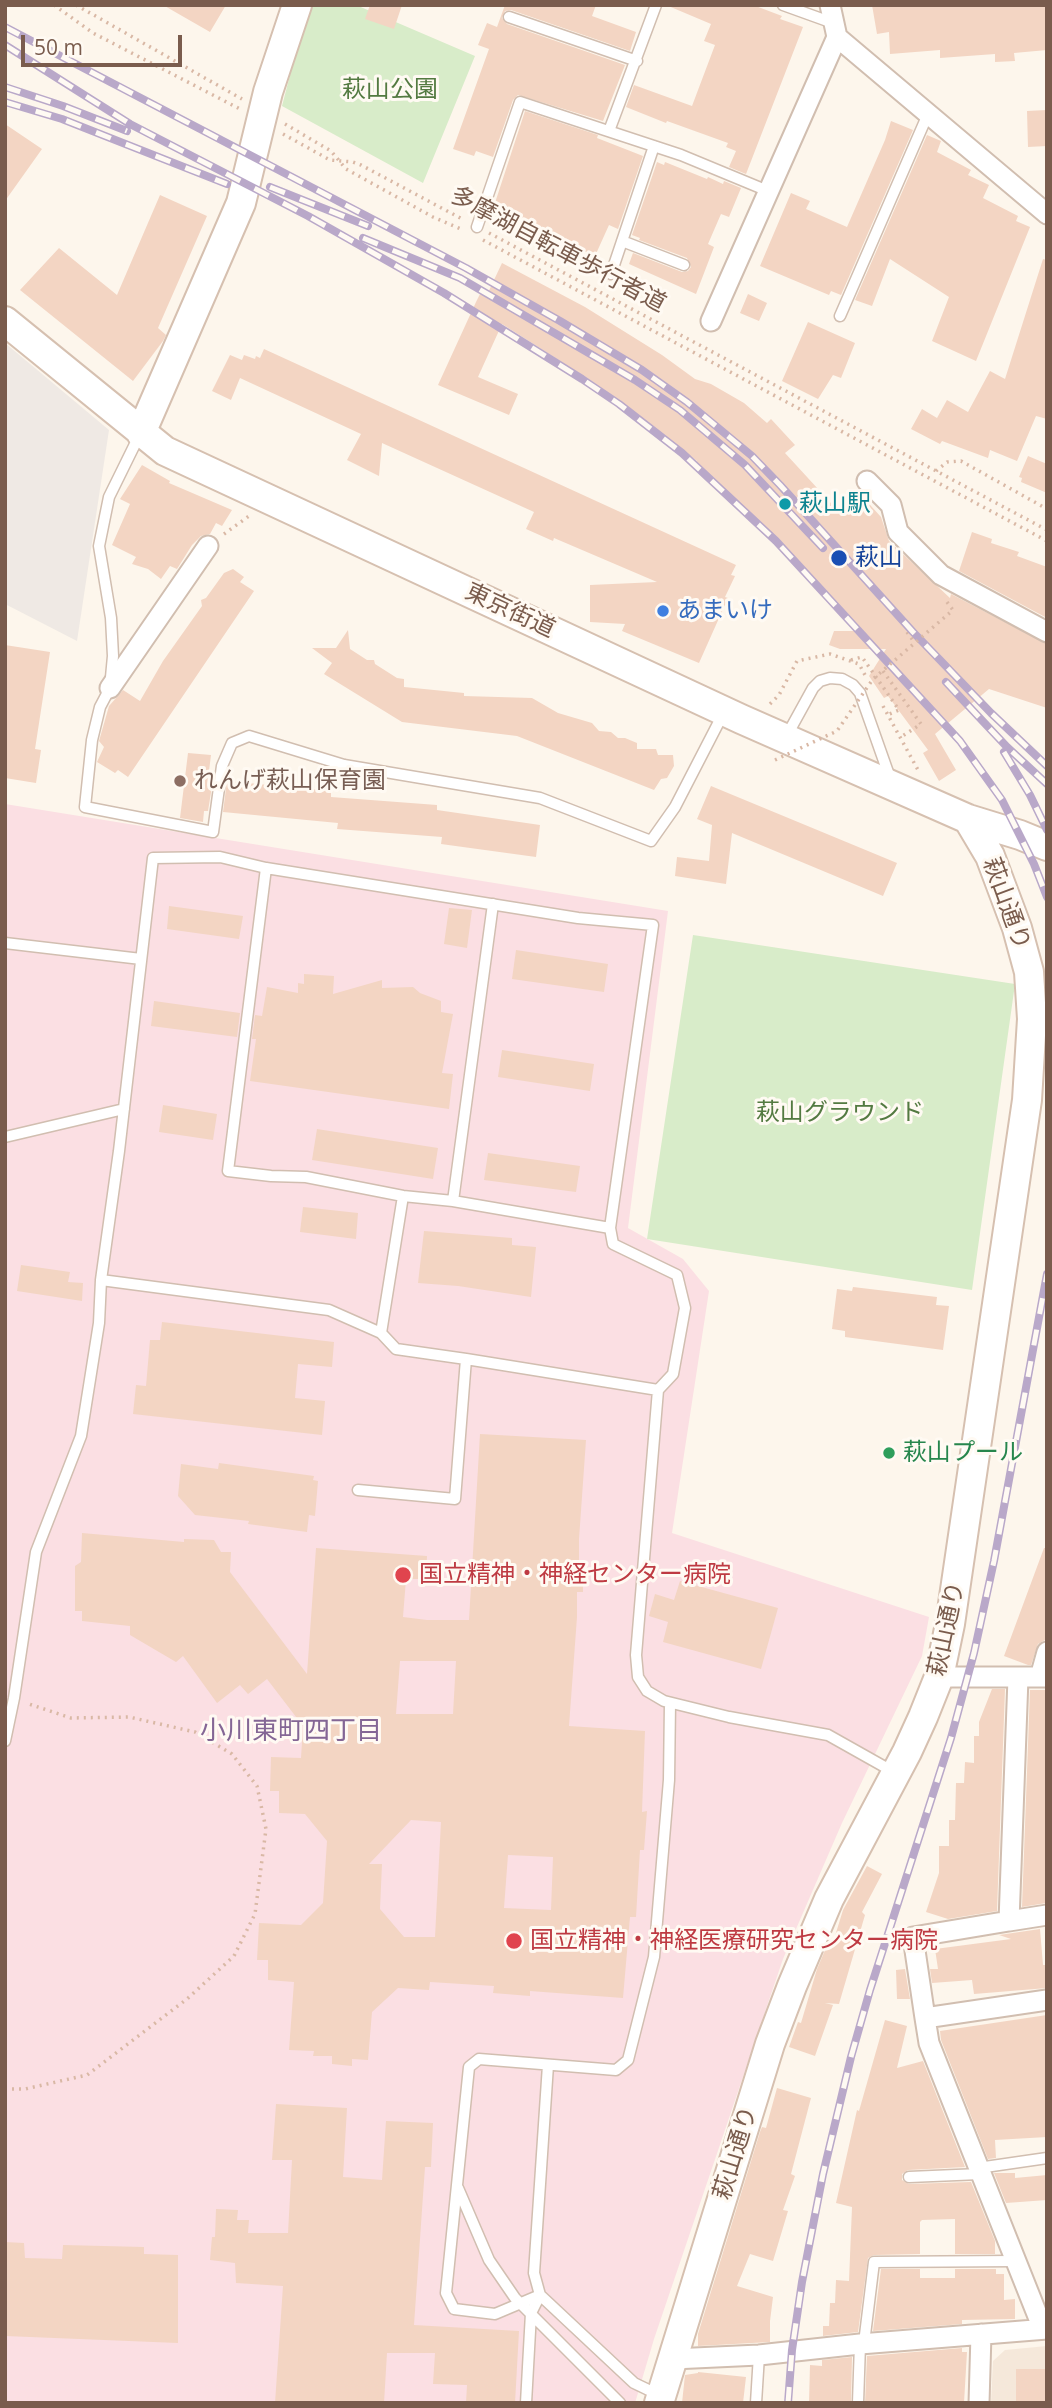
<!DOCTYPE html>
<meta charset="utf-8">
<style>
body{margin:0}
#map{position:relative;width:1052px;height:2408px;overflow:hidden;background:#fdf6ec;font-family:"Open Sans",sans-serif}
canvas{display:block}
.frame{position:absolute;inset:0;border:7px solid #7a5c4d;pointer-events:none}
.scale{position:absolute;left:21px;top:35px;width:161px;height:32px;box-sizing:border-box;border:4px solid #7a5c4d;border-top:0;padding-left:9px;font-size:21px;line-height:24px;white-space:nowrap;color:#7a5c4d;-webkit-text-stroke:5px #fffaf3;paint-order:stroke}
</style>
<div id="map">
<canvas width="1052" height="2408"></canvas>
<div class="frame"></div>
<div class="scale">50 m</div>
</div>
<script>
const ctx = document.querySelector('canvas').getContext('2d');
ctx.lineJoin = 'round';
function fillPath(path, color) {
  ctx.fillStyle = color;
  ctx.fill(path, 'evenodd');
}
function poly(rows) {
  const path = new Path2D();
  for (const r of rows) {
    path.moveTo(r[0], r[1]);
    for (let i = 2; i < r.length; i += 2) path.lineTo(r[i], r[i + 1]);
  }
  return path;
}
function trace(path, color, width, dash) {
  ctx.strokeStyle = color;
  ctx.lineWidth = width;
  ctx.lineCap = dash ? 'butt' : 'round';
  ctx.setLineDash(dash || []);
  ctx.stroke(path);
}
function write(font, color, halo, rows, align = 'center') {
  ctx.font = font + ' "Open Sans","Noto Sans JP",sans-serif';
  ctx.lineWidth = 6;
  ctx.setLineDash([]);
  ctx.textBaseline = 'middle';
  ctx.strokeStyle = halo;
  ctx.fillStyle = color;
  for (const [text, x, y, turn = 0] of rows) {
    ctx.save();
    ctx.translate(x, y);
    ctx.rotate((+turn || 0) * Math.PI / 180);
    ctx.textAlign = isNaN(turn) ? turn : align;
    if (halo) ctx.strokeText(text, 0, 0);
    ctx.fillText(text, 0, 0);
    ctx.restore();
  }
}
fillPath(poly([
 [1047,2346,1047,2403,991,2403,993,2361,1005,2350]
]), '#f5e8da');
fillPath(poly([
 [5,343,109,430,77,641,5,604]
]), '#efe9e4');
fillPath(poly([
 [5,804,668,911,628,1228,683,1259,709,1291,672,1533,929,1617,922,1656,842,1823,783,1959,654,2339,635,2403,5,2403]
]), '#fbdfe3');
fillPath(poly([
 [312,5,356,5,475,56,423,183,282,106,296,52],
 [693,935,1015,984,972,1290,647,1239]
]), '#d8ecc9');
fillPath(poly([
 [163,5,226,5,210,32],
 [370,5,402,5,394,29,365,19],
 [505,5,596,5,592,16,636,32,630,51,511,10,505,11,502,18,507,24,625,65,603,121,518,95,513,100,493,157,476,151,474,156,453,149,489,49,478,45,487,23,497,27],
 [666,5,753,5,782,16,780,19,803,27,746,174,729,167,736,151,726,147,728,143,667,121,666,123,626,107,634,85,692,106,715,45,704,41,711,24],
 [872,5,1047,5,1047,50,1014,53,1015,61,995,62,995,54,940,58,940,50,890,54,889,32,877,34],
 [1047,110,1047,146,1028,147,1027,111],
 [525,111,598,135,597,138,643,156,618,229,609,225,595,256,568,244,569,242,564,239,535,224,493,209],
 [891,121,913,130,841,295,831,291,829,295,760,266,791,193,810,201,806,209,847,227,885,140],
 [5,124,42,149,5,201],
 [927,135,941,141,937,152,971,170,968,175,989,185,983,198,1018,216,1016,221,1030,227,976,361,932,341,949,297,890,259,872,306,855,300],
 [657,162,664,165,665,162,707,179,708,177,723,184,724,181,741,188,729,217,721,214,708,244,714,247,696,294,629,264,633,253,682,272,688,271,691,267,687,258,639,240,640,238,632,235],
 [160,195,207,216,158,328,166,335,163,341,133,381,20,290,59,248,117,295],
 [1043,259,1047,260,1047,419,1036,416,1017,461,990,450,988,458,942,441,940,444,911,429,922,409,937,418,947,400,968,412,990,371,1005,379],
 [502,263,585,307,662,355,695,379,711,384,744,403,767,423,771,419,795,445,785,453,841,514,862,496,881,517,889,541,950,598,951,594,1047,644,1047,708,989,689,935,734,956,770,939,781,923,753,928,750,888,696,884,698,869,676,886,649,840,649,829,645,834,631,863,631,756,519,694,464,697,461,593,382,502,324,478,377,518,394,509,415,438,385,476,302,480,294,486,297],
 [748,294,767,303,759,321,740,313],
 [808,322,855,343,841,378,833,375,818,399,782,381],
 [264,349,736,565,731,575,735,576,725,597,728,598,699,663,622,631,625,624,590,622,590,585,657,582,554,538,553,541,526,529,534,512,382,443,379,476,347,460,361,434,240,378,231,400,212,391,230,355,242,360,244,355,255,359,256,356,260,358],
 [1028,456,1047,464,1047,493,1021,482,1022,478,1019,477],
 [142,465,170,481,169,483,232,510,222,526,216,523,210,534,201,536,192,545,177,569,170,566,161,579,148,569,132,564,136,557,112,545,130,504,120,499],
 [972,532,992,539,991,543,1019,552,1017,556,1047,567,1047,618,959,571],
 [233,569,244,577,240,582,254,591,128,777,118,770,115,773,97,762,104,747,99,741,109,706,123,690,140,701,163,661,202,606,201,600,206,598,224,573],
 [348,630,350,649,367,660,374,660,375,664,397,678,404,679,404,687,464,693,464,696,532,698,558,713,592,723,599,731,611,732,618,738,625,738,637,743,637,749,656,749,658,755,673,755,674,766,667,778,661,779,654,790,517,736,402,722,324,674,332,663,312,648,336,648],
 [5,645,50,652,35,749,41,750,36,783,5,778],
 [188,753,211,755,208,779,213,780,208,811,204,811,203,822,180,818],
 [227,781,331,791,331,797,437,805,437,810,540,825,536,857,441,844,442,837,337,829,338,823,223,812],
 [711,786,897,863,883,896,732,833,726,884,675,876,677,857,709,861,712,825,697,819],
 [169,906,243,916,239,939,167,929],
 [449,908,472,910,467,948,444,944],
 [516,950,608,964,604,992,512,979],
 [304,974,334,976,333,994,382,980,382,988,413,987,420,993,441,1001,441,1012,453,1014,442,1073,453,1074,449,1109,250,1081,256,1039,252,1039,255,1015,262,1016,267,987,298,993,298,983,304,984],
 [154,1001,240,1013,237,1037,151,1026],
 [502,1050,594,1064,590,1091,498,1077],
 [163,1105,217,1114,213,1140,159,1132],
 [317,1129,438,1148,433,1179,312,1160],
 [488,1153,580,1166,576,1192,484,1180],
 [303,1207,358,1213,356,1239,300,1232],
 [424,1231,512,1238,512,1245,536,1247,531,1297,458,1286,418,1283],
 [21,1265,70,1272,68,1282,83,1283,82,1301,17,1291],
 [853,1287,937,1297,936,1305,949,1306,943,1350,845,1337,845,1331,832,1329,837,1289,852,1291],
 [162,1322,334,1342,332,1367,298,1364,295,1398,325,1401,322,1435,133,1414,136,1385,146,1386,150,1340,160,1340],
 [480,1434,586,1440,579,1539,579,1572,583,1572,583,1592,577,1592,577,1617,569,1726,645,1731,642,1812,647,1811,644,1850,640,1850,636,1917,630,1917,623,1998,530,1991,530,1996,493,1993,494,1986,430,1982,429,1990,398,1988,372,2012,368,2060,352,2059,352,2066,332,2064,332,2056,313,2056,314,2051,289,2050,294,1982,268,1980,268,1960,257,1960,259,1923,301,1925,323,1903,327,1841,305,1814,279,1813,279,1791,270,1791,271,1757,301,1758,303,1726,267,1679,248,1694,240,1685,217,1703,183,1656,176,1662,130,1635,130,1626,82,1621,82,1611,75,1611,75,1566,81,1562,82,1533,184,1542,184,1539,214,1540,221,1552,231,1552,230,1572,307,1674,316,1548,427,1556,426,1579,406,1579,403,1617,427,1620,469,1620],
 [400,1661,456,1661,453,1714,396,1714],
 [411,1820,441,1822,435,1937,404,1937,380,1909,382,1864,369,1864],
 [508,1855,553,1857,551,1910,504,1908],
 [219,1463,314,1476,313,1480,318,1481,315,1516,309,1515,307,1532,248,1524,249,1521,195,1515,178,1496,181,1464,218,1469],
 [1044,1548,1047,1548,1047,1635,1045,1640,1038,1644,1031,1665,1028,1665,1004,1656],
 [680,1581,778,1608,761,1669,663,1642,668,1622,649,1616,655,1594,674,1600],
 [992,1689,1005,1689,997,1911,948,1919,926,1912,939,1873,939,1846,949,1846,949,1820,955,1820,956,1783,964,1783,965,1762,974,1763,974,1736,979,1736,979,1722],
 [1030,1690,1047,1690,1046,1903,1022,1907],
 [867,1866,882,1874,862,1912,865,1915,839,2004,825,2003,833,2005,815,2056,789,2047,798,2022,801,2023,817,1969,826,1948,831,1949,843,1910],
 [1040,1929,1043,1965,1047,1965,1047,1988,974,1994,972,1980,932,1983,930,1969,938,1969,935,1949,1011,1939,999,1935],
 [905,1969,910,1999,897,1999,896,1970],
 [1047,2015,1047,2137,995,2140,996,2158,988,2159,941,2040,940,2031],
 [885,2020,907,2026,897,2068,923,2061,965,2167,908,2170,902,2174,902,2180,909,2184,971,2182,995,2241,995,2254,955,2254,955,2219,922,2220,920,2222,920,2254,874,2255,868,2258,858,2332,823,2336,823,2326,829,2326,830,2303,835,2303,836,2280,849,2281,852,2207,836,2203,857,2110,859,2111],
 [777,2088,811,2098,791,2174,795,2176,783,2210,788,2211,773,2261,750,2254,737,2286,773,2297,770,2321,770,2342,698,2346,698,2334,760,2132,762,2127,766,2128],
 [276,2104,347,2108,343,2177,382,2180,386,2121,433,2123,431,2167,425,2167,414,2325,519,2331,515,2403,466,2403,467,2385,433,2384,435,2353,387,2353,384,2403,275,2403,283,2286,236,2283,235,2263,210,2260,212,2237,215,2237,216,2209,238,2210,237,2220,249,2220,248,2233,288,2233,292,2160,272,2160],
 [994,2173,1015,2173,1015,2178,1047,2175,1047,2200,1006,2203],
 [5,2242,24,2243,25,2258,62,2259,63,2245,144,2247,144,2254,178,2255,178,2343,5,2336],
 [881,2269,920,2269,920,2278,955,2278,955,2269,996,2269,996,2274,1004,2274,1004,2300,1015,2299,1015,2319,962,2320,962,2324,873,2331],
 [962,2348,962,2352,967,2352,964,2403,865,2403,867,2356],
 [852,2357,851,2403,809,2403,810,2365,822,2366,822,2360],
 [1016,2369,1047,2369,1047,2403,1016,2403],
 [698,2372,746,2377,743,2403,682,2403,685,2375,698,2373]
]), '#f3d5c3');
const lane = poly([
 [783,5,833,23],
 [509,17,637,61],
 [609,131,656,5],
 [477,227,520,102,681,155,768,191],
 [622,241,684,265],
 [611,274,654,146],
 [840,316,928,114],
 [139,436,109,497,99,546,111,618,113,656,110,688,100,707,92,740,85,807,213,832,222,766,232,743,249,736,344,765,540,798,651,841,675,807,723,714],
 [786,737,813,688,820,681,830,678,842,679,853,685,860,693,890,778],
 [266,868,228,1171,271,1176,306,1177,403,1196,453,1201,493,904],
 [5,943,141,959],
 [5,1137,124,1109],
 [403,1196,381,1333,396,1349,466,1359],
 [453,1201,610,1228],
 [101,1280,329,1310,381,1333],
 [358,1490,455,1499,466,1359,658,1390],
 [5,1741,14,1698,36,1552,81,1436,99,1323,101,1280,119,1151,153,858,220,857,266,868,578,918,653,925,610,1228,613,1244,677,1275,685,1308,673,1374,658,1390,636,1655,638,1677,647,1691,664,1701,729,1717,828,1735,892,1771],
 [548,2065,534,2273,540,2295,634,2383,659,2395],
 [978,2168,1047,2158],
 [909,2177,980,2174],
 [458,2188,489,2260,515,2298,620,2403],
 [540,2295,495,2314,454,2309,446,2293,469,2067,479,2059,616,2070,628,2060,654,1957,669,1780,670,1703],
 [864,2343,874,2262,1015,2261],
 [526,2403,531,2313,540,2295],
 [756,2403,759,2355],
 [858,2403,860,2344]
]);
const street = poly([
 [830,5,837,37,1047,214],
 [711,321,837,37],
 [867,481,891,505,898,532,941,575,1047,632],
 [110,688,208,546],
 [939,1677,1047,1677],
 [1040,1677,1047,1652],
 [1018,1678,1009,1921,1047,1915],
 [925,2018,913,1937,1009,1921],
 [1043,2329,929,2043,925,2018,1047,2000],
 [673,2359,759,2355,860,2344,1047,2329],
 [979,2403,981,2334]
]);
const secondary = poly([
 [5,321,165,451,741,719,968,819,1020,835,1047,846],
 [141,433,241,203,268,92,297,5],
 [659,2403,770,2044,792,1986,829,1899,907,1752,923,1717,939,1677,950,1624,1027,1100,1032,1019,1029,972,1017,928,990,856,968,819]
]);
trace(lane, '#d1beb0', 13);
trace(street, '#d1beb0', 23);
trace(secondary, '#d6c0b0', 32);
trace(poly([
 [54,5,93,33,240,109],
 [76,5,242,99],
 [285,124,331,151,346,169,433,217,463,230],
 [283,134,330,160,353,162,361,165,464,220],
 [489,233,1047,530],
 [483,240,1047,541],
 [936,471,947,462,961,461,1047,509],
 [224,534,249,516],
 [947,602,953,610],
 [907,632,915,643],
 [851,660,862,657,899,710,887,715],
 [883,671,921,724,901,737],
 [770,704,779,695,797,661,830,654,859,664,865,675],
 [883,706,918,770],
 [5,2089,25,2089,87,2075,187,1999,234,1956,255,1914,266,1829,257,1786,232,1754,195,1732,129,1717,71,1718,29,1704]
]), '#d9b8a5', 3.5, [2, 5]);
trace(lane, '#fff', 10);
trace(street, '#fff', 19);
trace(secondary, '#fff', 28);
const rail = poly([
 [5,27,466,268,560,321,642,370,687,402,752,456,780,485,913,632,991,713,1047,766],
 [5,45,130,124,308,216,444,293,582,379,619,404,682,453,776,541,960,741,1002,800,1034,864,1047,897],
 [5,87,63,106,127,131],
 [5,102,62,119,227,184],
 [270,187,368,226],
 [363,238,460,278,635,380,680,410,745,465,823,548],
 [946,682,1007,747,1047,784],
 [1004,752,1030,795,1047,830],
 [788,2403,792,2350,802,2282,823,2174,851,2057,870,1990,951,1738,974,1653,994,1561,1047,1274]
]);
trace(rail, '#b9a8c9', 8);
trace(rail, '#fffaf3', 5, [16]);
trace(poly([
 [775,760,837,731,873,679,953,610]
]), '#d9b8a5', 3.5, [2, 5]);
for (const [x, y, r, color] of [
 [785,504,7,"#0f9aa8"],
 [839,558,9,"#1a4fb4"],
 [663,611,7,"#3f7fe0"],
 [180,781,7,"#8d6e63"],
 [889,1453,7,"#2e9e5b"],
 [403,1575,9,"#e0444e"],
 [514,1941,9,"#e0444e"]
]) {
  const dot = new Path2D();
  dot.arc(x, y, r, 0, 2 * Math.PI);
  ctx.fillStyle = color;
  ctx.fill(dot);
  trace(dot, '#fffaf3', 2.5);
}
write('24px', '#537a41', '#fffaf3', [
 ["萩山公園",390,90],
 ["萩山グラウンド",840,1113]
]);
write('24px', '#7a5c4d', '#fffaf3', [
 ["多摩湖自転車歩行者道",558,250,28],
 ["東京街道",510,611,25],
 ["萩山通り",1006,904,70],
 ["萩山通り",947,1629,-78],
 ["萩山通り",736,2153,-73]
]);
write('24px', '#0d838f', '#fffaf3', [
 ["萩山駅",799,504]
], 'left');
write('24px', '#164399', '#fffaf3', [
 ["萩山",855,558]
], 'left');
write('24px', '#366cbe', '#fffaf3', [
 ["あまいけ",677,611]
], 'left');
write('24px', '#785e54', '#fffaf3', [
 ["れんげ萩山保育園",194,781]
], 'left');
write('24px', '#27864d', '#fffaf3', [
 ["萩山プール",903,1453]
], 'left');
write('24px', '#be3a42', '#fffaf3', [
 ["国立精神・神経センター病院",419,1575],
 ["国立精神・神経医療研究センター病院",530,1941]
], 'left');
write('26px', '#846695', '#fffaf3', [
 ["小川東町四丁目",291,1732]
]);
</script>
